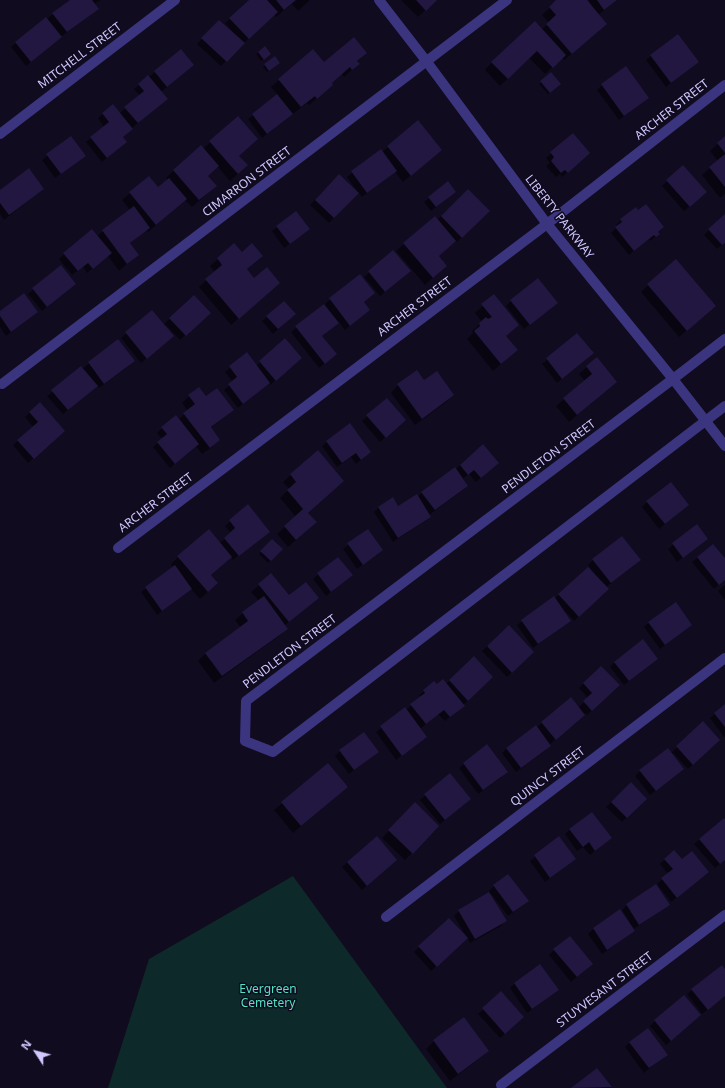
<!DOCTYPE html>
<style>
body{margin:0}
#map{position:relative;width:725px;height:1088px;overflow:hidden;background:#100b1f;font-family:"Noto Sans",sans-serif}
canvas{display:block}
.north{position:absolute;left:16px;top:1032px;width:40px;height:40px;-webkit-text-stroke:3px #100b1f;paint-order:stroke;rotate:306deg;font-size:11px;font-weight:700;line-height:16px;text-align:center;color:#d1c9ff}
.north::after{content:'';display:block;margin:auto;width:14px;height:18px;background:#d1c9ff;clip-path:polygon(50% 0,100% 100%,50% 72%,0 100%)}
</style>
<div id="map">
<canvas width="725" height="1088"></canvas>
<div class="north">N</div>
</div>
<script>
const ctx = document.querySelector('canvas').getContext('2d');
ctx.lineJoin = 'round';
function fillPath(path, color) {
  ctx.fillStyle = color;
  ctx.fill(path, 'evenodd');
}
function poly(rows) {
  const path = new Path2D();
  for (const r of rows) {
    path.moveTo(r[0], r[1]);
    for (let i = 2; i < r.length; i += 2) path.lineTo(r[i], r[i + 1]);
  }
  return path;
}
function trace(path, color, width, dash) {
  ctx.strokeStyle = color;
  ctx.lineWidth = width;
  ctx.lineCap = dash ? 'butt' : 'round';
  ctx.setLineDash(dash || []);
  ctx.stroke(path);
}
function write(font, color, halo, rows, align = 'center') {
  ctx.font = font + ' "Noto Sans",sans-serif';
  ctx.lineWidth = 3;
  ctx.setLineDash([]);
  ctx.textBaseline = 'middle';
  ctx.strokeStyle = halo;
  ctx.fillStyle = color;
  for (const [text, x, y, turn = 0] of rows) {
    ctx.save();
    ctx.translate(x, y);
    ctx.rotate((+turn || 0) * Math.PI / 180);
    ctx.textAlign = isNaN(turn) ? turn : align;
    if (halo) ctx.strokeText(text, 0, 0);
    ctx.fillText(text, 0, 0);
    ctx.restore();
  }
}
fillPath(poly([
 [293,876,447,1088,108,1088,149,959]
]), '#0e2929');
fillPath(poly([
 [71,0,101,0,94,4,93,13,62,36,26,66,11,47],
 [250,0,310,0,298,11,292,4,276,17,274,14,244,43,221,66,197,44,219,21,231,32,232,31,225,23],
 [401,0,436,0,418,17],
 [558,0,586,0,590,5,591,4,588,0,617,0,598,15,599,31,564,60,562,58,545,74,529,58,500,86,485,70,492,62,541,30,549,23,542,15],
 [265,48,268,56,261,61,256,54],
 [313,51,324,64,366,53,357,62,358,64,344,77,342,74,331,83,325,92,309,105,307,103,262,138,248,119,278,95,271,87],
 [651,56,693,66,666,87,646,60],
 [265,65,277,65,267,72,263,67],
 [188,69,161,92,161,103,132,128,122,137,121,147,102,162,86,142,104,127,98,118,103,114,120,113,140,96,134,89,155,72],
 [551,73,560,84,548,94,539,84],
 [602,85,648,98,619,120,597,90],
 [237,117,239,173,230,181,217,166,207,176,208,193,192,207,185,200,148,232,146,230,129,244,137,255,119,271,108,256,87,273,83,267,72,275,59,259,64,254,92,231,97,236,130,210,122,200,149,177,158,189,168,180,166,178,173,171,203,149],
 [418,122,441,150,403,182,395,172,362,197,358,192,329,223,310,205,339,175,356,191,356,190,347,177,381,151,382,152],
 [573,134,584,158,562,177,560,174,556,177,546,166,550,163,546,158],
 [71,137,79,160,55,178,42,160],
 [725,137,725,194,720,198,702,175,718,161,710,151],
 [667,181,701,197,684,211,662,186],
 [43,189,4,220,0,214,0,191],
 [468,190,489,211,457,242,455,240,438,256,438,273,425,285,396,251,434,217,437,220],
 [450,196,431,211,424,202,429,198],
 [638,211,663,227,654,238,650,241,649,239,629,255,611,233,617,227,616,225,621,220],
 [277,227,309,229,284,248,272,231],
 [709,230,725,242,717,249,704,235],
 [234,245,241,253,262,256,246,270,254,279,279,283,231,325,199,287,215,272,210,266],
 [393,252,405,276,380,296,364,277],
 [61,267,75,284,42,311,28,294],
 [360,275,374,293,363,302,364,314,345,330,339,322,321,337,330,359,319,368,291,332],
 [648,285,707,313,679,337,641,292],
 [194,296,209,313,180,340,166,325,165,326,168,341,141,363,121,338,152,311,163,325],
 [494,296,505,336,517,350,493,371,467,339,473,333,472,331,482,322,475,313],
 [511,301,551,308,524,329,506,306],
 [0,312,37,312,6,336,0,327],
 [267,317,289,319,273,334,262,321],
 [577,334,588,358,557,383,542,364],
 [285,340,296,363,270,385,269,383,238,408,224,390,233,382,225,372,247,354,256,366],
 [118,341,129,366,99,388,97,385,63,414,47,396],
 [597,358,616,382,569,422,556,406,585,381,579,374],
 [424,382,453,395,446,402,415,425,391,393,398,385],
 [189,396,206,398,233,410,211,428,219,440,212,447,202,454,196,446,170,468,153,447,162,439,157,433,162,428,178,420,188,411,182,403],
 [386,399,400,425,380,442,362,421],
 [30,412,59,436,28,463,13,445,33,427,25,417],
 [349,424,365,457,356,464,351,457,337,467,322,446],
 [460,465,493,467,476,482,469,474,462,479,467,486,462,491,429,515,430,517,425,521,393,542,374,512,379,507,398,507,418,497,422,492,455,470],
 [291,475,343,481,307,513,308,530,288,547,277,534,296,517,280,498,289,489,283,482],
 [647,502,688,505,659,529,642,507],
 [248,506,263,536,233,560,231,557,210,576,209,591,200,599,191,589,157,615,141,592,173,568,171,564,178,557,220,543,231,533,225,526],
 [697,526,707,539,677,562,668,549],
 [368,530,382,550,357,569,343,549],
 [272,540,281,549,268,563,259,554],
 [713,545,725,560,725,579,714,589,692,562],
 [338,558,351,575,326,596,313,579],
 [593,560,635,565,606,587,603,594,574,621,566,612,565,613,570,620,533,648,517,625,559,595,595,574,588,565],
 [271,575,289,597,317,598,284,626,286,629,279,636,214,683,198,661,206,653,241,628,235,620,243,613,259,601,251,592],
 [725,585,725,600,718,591],
 [649,622,691,625,660,649,644,627],
 [509,626,533,652,507,677,482,651],
 [474,658,492,677,458,710,445,721,438,714,420,729,426,737,396,760,376,732,405,709,406,710,421,698,419,695,424,691,437,686,446,684],
 [615,662,652,663,624,685,610,667],
 [601,667,618,685,587,715,585,713,549,745,550,746,545,751,516,772,502,753,507,748,536,728,570,699,578,708,588,698,579,688],
 [725,706,725,737,724,737,710,718],
 [703,723,714,745,688,769,673,753,671,754,683,769,650,795,635,776,640,771,671,753],
 [487,746,502,777,478,794,459,768],
 [340,751,377,752,349,774,335,756],
 [328,764,339,794,293,833,274,810],
 [450,775,465,803,440,824,420,800],
 [631,783,646,798,622,822,606,807],
 [415,804,438,826,405,860,382,838],
 [724,819,725,821,725,860,715,868,694,844],
 [570,829,605,843,590,855,583,847,577,851,565,834],
 [377,837,396,860,362,890,342,867],
 [559,838,570,863,545,882,530,861],
 [665,859,681,861,708,872,671,902,657,884,668,874,660,864],
 [508,875,523,905,508,916,491,894,490,895,505,921,501,926,470,943,467,938,431,971,414,952,419,947,466,936,454,916,459,911,490,892,489,891,494,886],
 [627,905,668,905,663,909,634,929,622,910],
 [620,911,633,931,629,935,602,954,588,934,593,929],
 [554,950,587,969,571,982,549,955],
 [725,971,725,996,702,1014,687,994,692,990],
 [515,983,558,990,527,1013,510,988],
 [501,993,518,1022,500,1038,478,1014],
 [464,1019,488,1051,480,1058,450,1081,426,1049,434,1041],
 [695,1020,666,1045,650,1026,655,1021],
 [630,1042,661,1059,644,1073,625,1047],
 [597,1069,611,1087,610,1088,573,1088]
]), '#0007');
fillPath(poly([
 [70,0,92,0,99,9,67,32,52,13],
 [249,0,267,0,278,12,249,39,229,18],
 [276,0,296,0,284,10],
 [416,0,437,0,426,11],
 [556,0,587,0,607,24,572,54,546,24,556,15,549,7],
 [597,0,617,0,604,10],
 [46,17,62,37,31,62,15,42],
 [219,20,245,43,227,62,201,38],
 [535,21,566,55,553,68,537,51,508,79,491,62],
 [678,34,699,62,671,83,650,55],
 [354,37,367,53,357,61,360,64,352,70,350,67,332,83,333,85,317,99,315,96,301,107,278,79,313,49,324,62],
 [265,46,271,54,264,60,258,52],
 [181,49,194,65,167,87,154,71],
 [275,56,280,63,269,71,264,64],
 [626,66,649,98,624,116,601,84],
 [551,72,561,84,550,93,540,81],
 [148,75,168,99,138,123,124,107,144,91,138,84],
 [277,94,293,114,267,134,252,114],
 [113,104,133,129,123,137,127,142,107,158,90,137,109,122,102,113],
 [238,116,258,139,239,156,248,165,238,174,209,141],
 [418,120,442,150,411,176,387,146],
 [573,133,590,153,568,173,565,170,561,173,551,161,554,157,550,152],
 [71,136,86,156,61,174,46,154],
 [725,136,725,153,717,143],
 [201,145,219,166,208,176,217,186,199,200,173,170],
 [381,149,397,171,367,193,351,171],
 [725,154,725,187,709,167],
 [683,165,707,192,690,207,666,180],
 [29,168,44,189,9,215,0,203,0,190],
 [339,174,359,193,334,218,315,200],
 [149,176,158,187,169,178,187,199,156,225,129,192],
 [448,181,456,192,436,207,428,197],
 [468,189,490,211,462,238,441,216],
 [646,204,664,227,658,232,660,234,656,237,654,235,634,251,615,227,622,222,620,219,636,207,638,210],
 [134,206,150,228,130,243,139,255,127,264,102,230],
 [296,211,310,229,290,244,276,226],
 [725,214,725,243,722,245,708,229],
 [435,216,456,241,439,256,447,266,433,278,403,243],
 [92,229,112,253,93,269,88,263,78,271,63,253],
 [234,243,242,252,252,243,263,256,247,269,254,278,267,267,280,283,239,319,205,279,222,265,217,258],
 [393,250,411,271,385,292,368,271],
 [676,259,716,306,687,331,647,284],
 [61,265,76,284,47,307,32,288],
 [360,274,375,293,364,302,370,310,350,326,329,298],
 [538,278,558,303,530,325,510,300],
 [24,293,38,312,11,332,0,316,0,311],
 [494,294,519,325,506,336,518,350,501,364,474,331,480,326,479,323,486,317,488,319,492,317,481,304],
 [194,295,211,313,186,336,169,318],
 [284,301,296,314,278,329,266,316],
 [324,304,339,323,322,336,337,354,325,364,295,326],
 [152,310,174,336,147,359,125,332],
 [577,333,594,353,562,379,546,358],
 [285,338,302,358,276,381,259,361],
 [118,339,135,361,104,384,88,362],
 [247,352,270,383,243,404,228,384,237,377,229,366],
 [597,357,617,382,577,415,563,398,592,374,586,366],
 [81,366,98,386,68,410,51,390],
 [417,370,424,380,437,371,454,395,422,419,397,384],
 [199,387,206,396,217,388,234,410,211,427,220,440,210,448,183,413,195,404,188,395],
 [387,398,406,420,386,438,366,415],
 [40,402,65,431,34,459,17,440,38,422,29,412],
 [176,415,199,444,175,464,157,442,167,434,161,427],
 [350,423,371,452,361,460,356,453,342,463,326,441],
 [483,444,499,463,481,478,474,470,468,475,460,465],
 [318,450,344,481,308,513,317,522,296,540,284,526,303,509,287,490,296,482,290,474],
 [455,467,468,486,435,510,421,492],
 [671,482,689,505,665,524,646,501],
 [417,494,431,517,398,538,378,507,393,497,398,506],
 [248,504,270,532,239,556,224,538,235,528,229,520],
 [697,524,708,539,683,558,672,543],
 [209,529,232,557,211,575,218,583,208,592,177,556],
 [368,529,383,550,363,565,347,543],
 [622,536,641,560,611,583,592,559],
 [272,539,283,549,271,561,260,551],
 [713,544,725,558,725,580,719,585,697,557],
 [338,557,353,575,331,592,317,573],
 [175,565,192,589,162,611,145,587],
 [588,567,609,589,579,617,558,594],
 [271,573,289,595,306,582,319,598,289,622,258,584],
 [264,596,288,629,222,676,205,653,248,621,242,612],
 [554,596,571,621,538,644,521,620],
 [676,602,692,625,665,645,648,622],
 [509,625,534,652,512,673,487,646],
 [643,639,658,659,629,681,614,662],
 [474,656,493,677,468,701,449,680],
 [601,666,620,685,592,711,583,701,592,693,583,683],
 [443,679,465,706,450,717,444,710,426,724,410,704,425,693,423,690,434,681,437,684],
 [571,697,585,715,556,740,541,722],
 [725,704,725,727,714,713],
 [405,707,427,737,402,756,380,726],
 [703,721,720,740,693,765,676,746],
 [536,725,551,746,521,768,506,748],
 [364,732,379,752,354,770,339,750],
 [487,744,508,772,483,790,463,763],
 [668,748,684,769,656,791,639,770],
 [328,763,348,787,301,826,281,802],
 [450,773,471,799,445,820,424,794],
 [631,782,647,799,627,818,611,802],
 [415,802,439,826,413,854,388,830],
 [592,812,612,838,595,851,589,842,583,847,569,829],
 [724,818,725,819,725,860,720,864,699,839],
 [377,836,397,860,367,886,347,862],
 [559,836,576,859,550,878,534,855],
 [674,850,682,859,692,851,709,872,677,898,661,878,673,869,664,859],
 [508,874,529,901,513,912,493,885],
 [656,884,670,905,639,925,626,904],
 [489,892,507,921,475,939,458,910],
 [620,909,635,931,607,950,593,928],
 [449,918,468,938,437,967,418,946],
 [570,936,593,964,577,977,553,949],
 [540,964,559,990,532,1009,514,983],
 [722,965,725,969,725,996,708,1010,691,989],
 [501,991,524,1017,505,1034,482,1008],
 [684,995,701,1015,671,1041,654,1020],
 [464,1017,489,1051,458,1074,433,1040],
 [648,1028,668,1055,649,1068,629,1042],
 [597,1068,612,1087,571,1088]
]), '#211740');
trace(poly([
 [0,134,175,0],
 [725,339,673,379,246,701,245,741,273,752,725,406],
 [2,384,507,0],
 [118,548,547,224,725,85],
 [386,917,725,658],
 [501,1085,725,915]
]), '#3b357f', 10);
trace(poly([
 [379,0,427,62,547,224,673,379,725,446]
]), '#3b357f', 10);
write('12px', '#d1c9ff', '#100b1f', [
 ["MITCHELL STREET",80,56,-37],
 ["ARCHER STREET",672,110,-38],
 ["CIMARRON STREET",247,182,-37],
 ["LIBERTY PARKWAY",559,217,52],
 ["ARCHER STREET",415,307,-37],
 ["PENDLETON STREET",549,457,-37],
 ["ARCHER STREET",156,503,-37],
 ["PENDLETON STREET",290,652,-37],
 ["QUINCY STREET",548,777,-37],
 ["STUYVESANT STREET",605,990,-37]
]);
write('12px', '#52e2c4', '#100b1f', [
 ["Evergreen",268,990],
 ["Cemetery",268,1004]
]);
</script>
